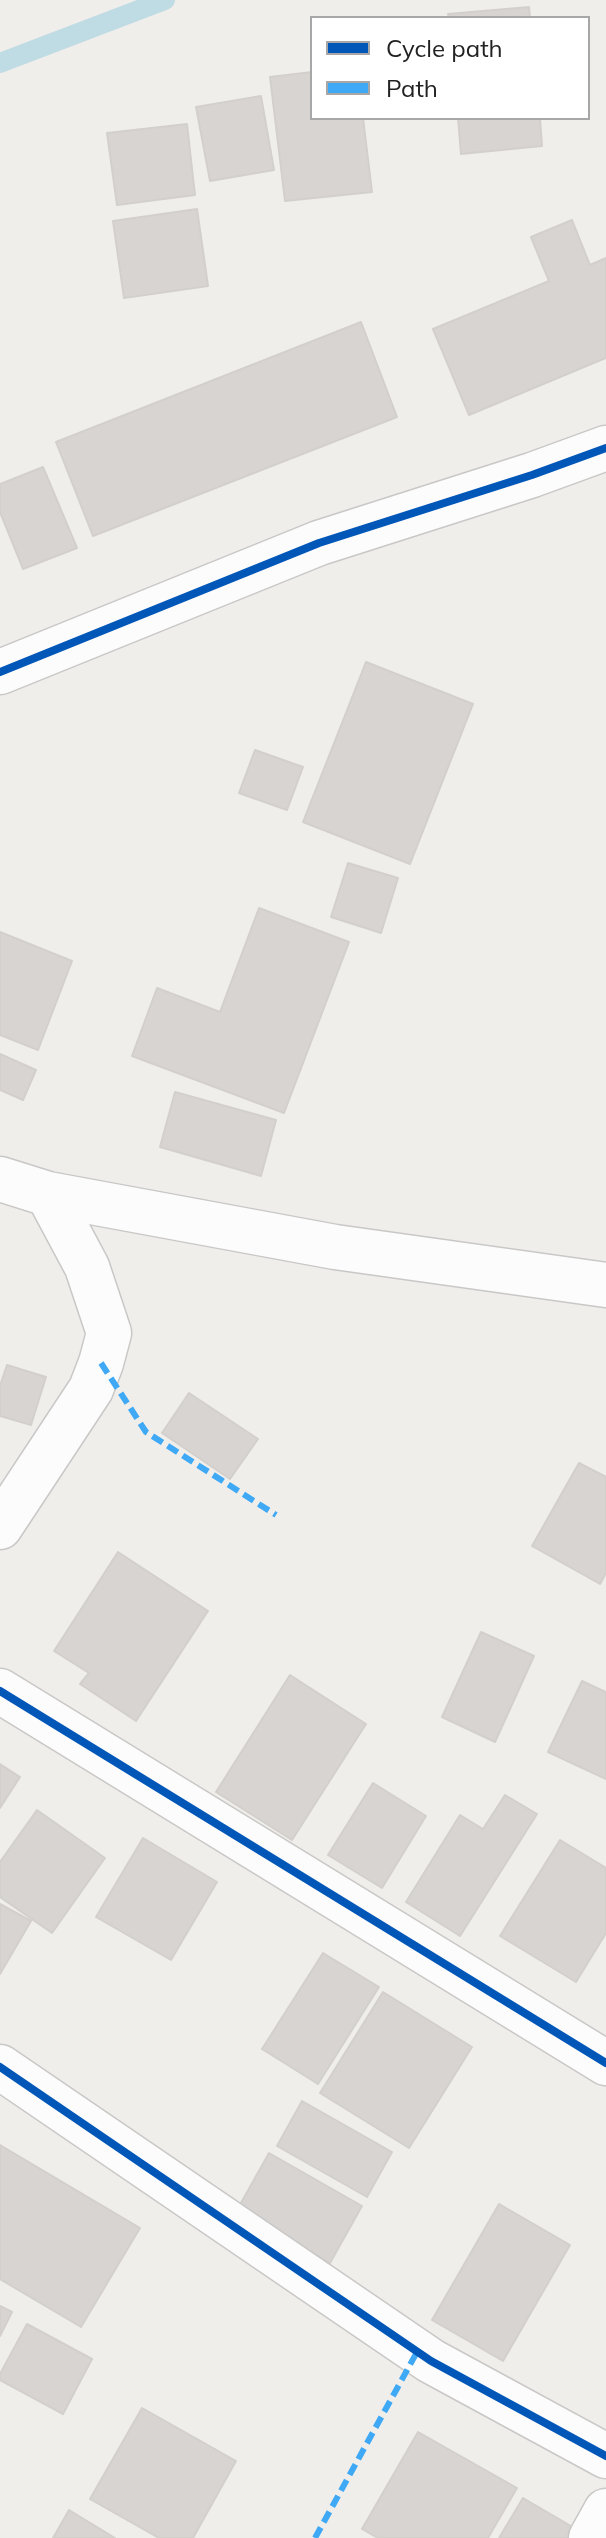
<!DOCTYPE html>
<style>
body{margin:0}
#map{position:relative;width:606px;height:2538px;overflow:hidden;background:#f0eeeb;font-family:Mulish,sans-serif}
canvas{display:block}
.legend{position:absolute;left:310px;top:16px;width:280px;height:104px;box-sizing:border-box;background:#fff;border:2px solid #a7a7a7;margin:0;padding:10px 14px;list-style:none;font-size:24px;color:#222}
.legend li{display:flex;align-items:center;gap:16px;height:40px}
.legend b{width:40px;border:2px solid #a7a7a7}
</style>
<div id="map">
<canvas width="606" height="2538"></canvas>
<ul class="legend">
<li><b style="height:10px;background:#0057b8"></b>Cycle path</li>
<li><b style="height:10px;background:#3fa9f5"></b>Path</li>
</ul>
</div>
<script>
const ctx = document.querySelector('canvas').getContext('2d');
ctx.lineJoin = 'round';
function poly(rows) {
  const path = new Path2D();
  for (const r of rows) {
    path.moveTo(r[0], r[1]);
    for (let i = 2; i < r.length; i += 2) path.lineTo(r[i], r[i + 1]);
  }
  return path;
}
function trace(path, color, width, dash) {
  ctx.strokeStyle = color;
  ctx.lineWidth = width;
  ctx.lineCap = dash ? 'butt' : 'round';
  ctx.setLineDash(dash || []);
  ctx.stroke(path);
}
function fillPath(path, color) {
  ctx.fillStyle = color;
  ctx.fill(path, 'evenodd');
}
trace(poly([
 [0,63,165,0]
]), '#bfdbe3', 20);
const building = poly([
 [529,7,530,18,449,18,448,14,529,7],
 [312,72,312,118,363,118,372,192,285,201,270,77,312,72],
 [261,96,274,170,210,181,196,107,261,96],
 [458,118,540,118,542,146,461,154,458,118],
 [187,124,195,195,117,205,107,133,187,124],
 [197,209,208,286,124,298,113,221,197,209],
 [572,220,590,265,606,258,606,358,469,415,433,329,549,281,531,237,572,220],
 [361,322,397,417,93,536,56,442,361,322],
 [43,467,77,548,23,569,0,512,0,484,43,467],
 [366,662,473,704,410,864,303,822,366,662],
 [255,750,303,767,287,810,239,793,255,750],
 [348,863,398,878,381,933,331,917,348,863],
 [259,908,349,942,284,1113,132,1056,157,988,220,1012,259,908],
 [0,932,72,961,38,1050,0,1035,0,932],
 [0,1054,36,1070,23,1100,0,1090,0,1054],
 [175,1092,276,1120,261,1176,160,1147,175,1092],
 [7,1365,46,1377,31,1425,0,1416,0,1386,7,1365],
 [189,1393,258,1439,230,1479,162,1433,189,1393],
 [579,1463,606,1477,606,1573,600,1584,532,1546,579,1463],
 [118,1552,208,1611,136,1721,80,1684,89,1673,54,1651,118,1552],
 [481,1632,534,1656,495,1742,442,1717,481,1632],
 [290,1675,366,1724,292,1840,216,1792,290,1675],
 [582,1681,606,1692,606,1779,548,1752,582,1681],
 [0,1764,20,1777,0,1808,0,1764],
 [373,1783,426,1816,382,1888,328,1855,373,1783],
 [505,1795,537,1814,460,1936,406,1902,460,1815,483,1829,505,1795],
 [37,1810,105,1858,52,1933,0,1897,0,1862,37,1810],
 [143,1838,217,1882,171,1960,96,1917,143,1838],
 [560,1840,606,1868,606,1933,576,1982,500,1936,560,1840],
 [0,1904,31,1921,0,1974,0,1904],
 [323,1953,379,1987,318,2084,262,2049,323,1953],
 [383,1992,472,2047,409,2148,320,2093,383,1992],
 [302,2101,392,2152,367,2197,277,2146,302,2101],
 [0,2145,140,2228,81,2327,0,2279,0,2145],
 [269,2153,362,2206,330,2263,237,2210,269,2153],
 [499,2204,570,2245,503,2361,432,2320,499,2204],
 [0,2306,12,2312,0,2336,0,2306],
 [27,2324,92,2359,63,2414,0,2380,0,2374,27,2324],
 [142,2408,236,2461,193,2538,159,2538,90,2499,142,2408],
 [418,2432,517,2488,488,2538,378,2538,362,2529,418,2432],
 [523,2498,576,2529,570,2538,499,2538,523,2498],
 [69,2510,115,2538,53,2538,69,2510]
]);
fillPath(building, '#d7d4d2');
trace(building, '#d3d0cc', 2);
const minor = poly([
 [0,672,319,543,532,475,606,448],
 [0,1179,48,1194,335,1247,606,1285],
 [0,1527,91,1389,101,1363,109,1333,87,1267,48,1194],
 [0,1691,606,2063],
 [0,2067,431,2361,606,2456],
 [591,2538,606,2511]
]);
trace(minor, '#c9c8c7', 47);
trace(minor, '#fdfcfc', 44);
trace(poly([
 [101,1363,146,1432,276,1515],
 [315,2538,417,2352]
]), '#3fa9f5', 6, [12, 6]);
trace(poly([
 [0,672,319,543,532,475,606,448],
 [0,1691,606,2063],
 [0,2067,431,2361,606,2456]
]), '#0057b8', 8);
</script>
